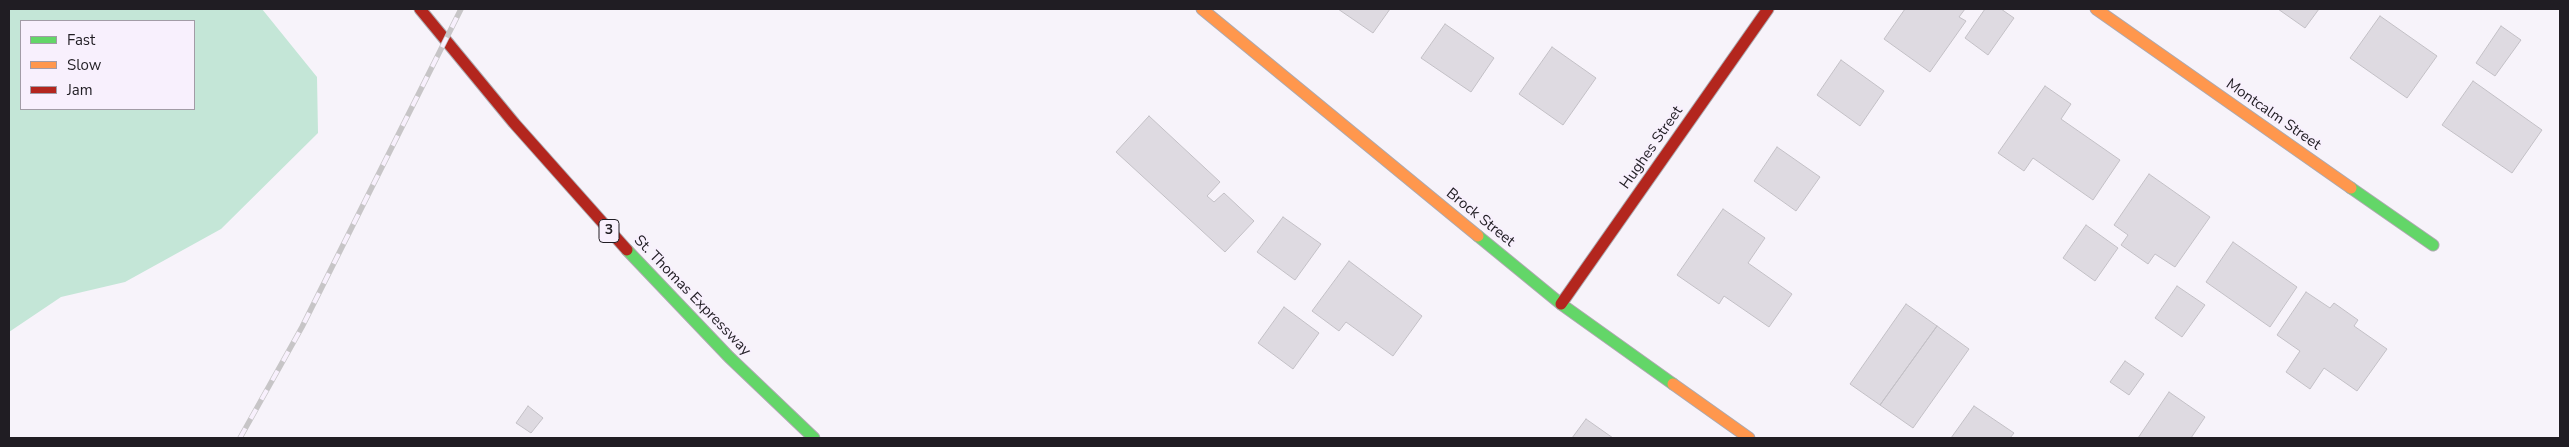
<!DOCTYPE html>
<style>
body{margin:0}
#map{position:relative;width:2569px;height:447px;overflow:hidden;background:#f7f3fa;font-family:"Nunito Sans",sans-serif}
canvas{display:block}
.frame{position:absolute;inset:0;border:10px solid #201d23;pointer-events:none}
.legend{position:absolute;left:20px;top:20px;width:175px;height:90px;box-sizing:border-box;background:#f8f0fd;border:1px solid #a29ca6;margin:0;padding:6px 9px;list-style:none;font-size:15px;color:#201d23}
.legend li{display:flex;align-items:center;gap:10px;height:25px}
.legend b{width:25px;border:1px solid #a29ca6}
</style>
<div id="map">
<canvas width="2569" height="447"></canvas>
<div class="frame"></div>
<ul class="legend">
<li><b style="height:6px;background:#63d668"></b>Fast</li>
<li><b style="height:6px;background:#ff974d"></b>Slow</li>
<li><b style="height:6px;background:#b3261e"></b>Jam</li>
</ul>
</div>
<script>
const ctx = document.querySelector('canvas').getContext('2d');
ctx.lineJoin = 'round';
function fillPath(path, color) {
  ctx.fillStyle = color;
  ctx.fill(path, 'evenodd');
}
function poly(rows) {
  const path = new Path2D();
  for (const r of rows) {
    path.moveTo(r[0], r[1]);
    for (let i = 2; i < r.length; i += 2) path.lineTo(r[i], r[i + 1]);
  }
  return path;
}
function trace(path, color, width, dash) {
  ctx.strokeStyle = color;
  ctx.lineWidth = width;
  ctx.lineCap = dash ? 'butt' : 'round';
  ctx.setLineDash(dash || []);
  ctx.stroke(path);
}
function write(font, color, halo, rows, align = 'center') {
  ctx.font = font + ' "Nunito Sans",sans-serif';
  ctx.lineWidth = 4;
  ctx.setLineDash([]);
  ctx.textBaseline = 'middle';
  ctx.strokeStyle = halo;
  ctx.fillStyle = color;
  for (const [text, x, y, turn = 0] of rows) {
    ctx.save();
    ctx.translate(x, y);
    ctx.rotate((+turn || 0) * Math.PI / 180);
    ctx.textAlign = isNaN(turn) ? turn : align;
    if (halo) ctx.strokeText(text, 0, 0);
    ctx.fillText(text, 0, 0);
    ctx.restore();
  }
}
fillPath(poly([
 [9,9,262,9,317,77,318,133,221,229,125,282,61,297,9,332],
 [21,21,194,21,194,109,21,109]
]), '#c4e6d7');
const building = poly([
 [1338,9,1390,9,1373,33,1338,9],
 [1905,9,1965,9,1959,17,1966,21,1930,72,1884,39,1905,9],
 [1985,9,2001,9,2014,18,1988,55,1965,38,1985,9],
 [2278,9,2319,9,2305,28,2278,9],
 [2380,16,2437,56,2407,98,2350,58,2380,16],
 [1445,24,1494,58,1471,92,1421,58,1445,24],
 [2501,26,2521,40,2495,76,2476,63,2501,26],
 [1552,47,1596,78,1563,125,1519,94,1552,47],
 [1841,60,1884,91,1860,126,1817,95,1841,60],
 [2473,81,2542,130,2512,173,2442,125,2473,81],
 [2045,86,2071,104,2061,119,2120,160,2093,200,2033,158,2024,171,1998,153,2045,86],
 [1149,116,1220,182,1207,196,1214,202,1224,193,1254,221,1225,252,1116,152,1149,116],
 [1777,147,1820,177,1796,211,1754,181,1777,147],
 [2149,174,2210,217,2175,267,2155,254,2148,264,2121,245,2128,235,2114,225,2149,174],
 [1723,209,1765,238,1748,263,1792,294,1769,327,1724,296,1719,304,1677,275,1723,209],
 [1283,217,1321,244,1295,280,1257,252,1283,217],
 [2086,225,2118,248,2095,281,2063,258,2086,225],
 [2233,242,2297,287,2270,327,2206,282,2233,242],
 [1349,261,1422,316,1393,356,1346,322,1339,331,1312,311,1349,261],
 [2177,286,2205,305,2182,337,2155,318,2177,286],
 [2306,292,2330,308,2334,303,2358,320,2354,326,2387,349,2357,391,2324,368,2310,389,2286,372,2300,351,2277,335,2306,292],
 [1906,304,1937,326,1880,405,1850,384,1906,304],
 [1284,307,1319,333,1293,369,1258,343,1284,307],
 [1937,326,1969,349,1913,428,1880,405,1937,326],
 [2125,361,2144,374,2129,395,2110,382,2125,361],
 [2169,392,2205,417,2191,438,2138,438,2169,392],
 [528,406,543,418,531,433,516,423,528,406],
 [1974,406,2014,433,2010,438,1951,438,1974,406],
 [1586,419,1613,438,1572,438,1586,419]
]);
fillPath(building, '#dedae1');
trace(building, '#c3c0c6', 1);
const fast = poly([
 [2351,188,2433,245],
 [1478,236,1561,304,1673,384],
 [627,250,729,357,814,438]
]);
const slow = poly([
 [1202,9,1478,236],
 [2096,9,2351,188],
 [1673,384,1749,438]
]);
const jam = poly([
 [420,9,514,123,627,250],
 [1561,304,1768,9]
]);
trace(fast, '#aca9af', 13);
trace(slow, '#aca9af', 13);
trace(jam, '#aca9af', 13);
trace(fast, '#63d668', 11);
trace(slow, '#ff974d', 11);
trace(jam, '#b3261e', 11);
const rail = poly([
 [240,438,302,327,461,9]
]);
trace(rail, '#c7c5c7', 5.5);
trace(rail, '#f8f0fd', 4, [11]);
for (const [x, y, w] of [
 [609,231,20]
]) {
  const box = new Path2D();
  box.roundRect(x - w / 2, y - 11.5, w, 23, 4);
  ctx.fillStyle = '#f8f0fd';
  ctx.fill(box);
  trace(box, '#201d23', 1);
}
write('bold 14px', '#201d23', null, [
 ["3",609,231]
]);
write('15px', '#201d23', '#f8f0fd', [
 ["Montcalm Street",2273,115,35],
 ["Hughes Street",1652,148,-55],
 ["Brock Street",1480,218,39],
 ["St. Thomas Expressway",692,296,46]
]);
</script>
